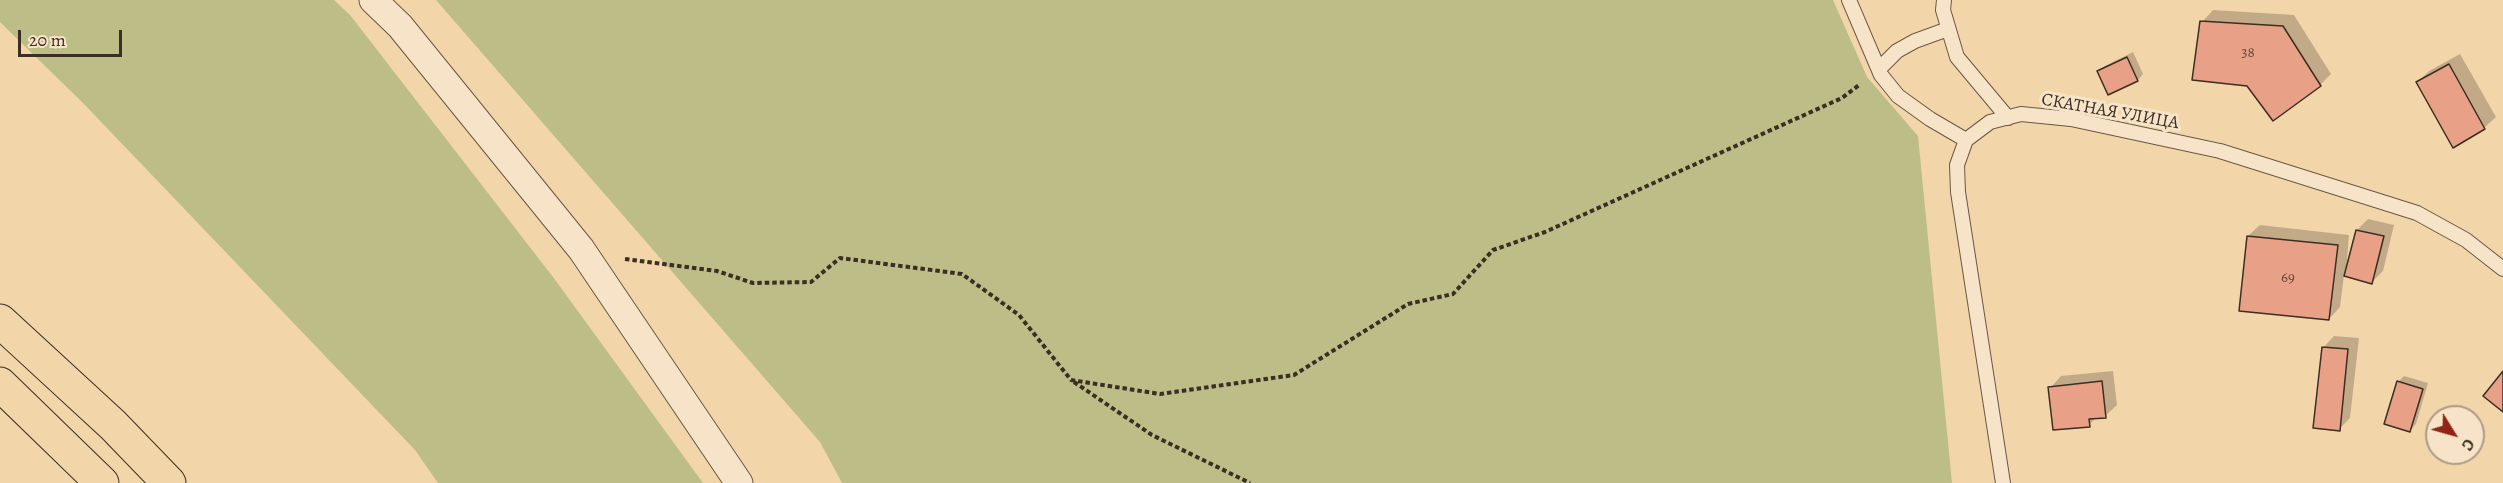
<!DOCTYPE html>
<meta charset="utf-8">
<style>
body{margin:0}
#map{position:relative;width:2503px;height:483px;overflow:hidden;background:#f3d5aa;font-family:Alegreya,serif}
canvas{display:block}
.north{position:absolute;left:2425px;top:405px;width:60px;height:60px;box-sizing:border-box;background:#f7e4c8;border:2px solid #ac9b86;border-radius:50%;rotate:127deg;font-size:16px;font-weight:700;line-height:24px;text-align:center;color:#3b2e22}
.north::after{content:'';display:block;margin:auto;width:21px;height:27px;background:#8f2418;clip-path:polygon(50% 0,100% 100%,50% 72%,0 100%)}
.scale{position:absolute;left:18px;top:30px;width:104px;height:27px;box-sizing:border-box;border:3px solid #3b2e22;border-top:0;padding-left:8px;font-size:18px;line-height:21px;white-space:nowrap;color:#3b2e22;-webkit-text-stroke:4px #f7e4c8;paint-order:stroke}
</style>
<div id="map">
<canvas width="2503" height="483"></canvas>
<div class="north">С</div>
<div class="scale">20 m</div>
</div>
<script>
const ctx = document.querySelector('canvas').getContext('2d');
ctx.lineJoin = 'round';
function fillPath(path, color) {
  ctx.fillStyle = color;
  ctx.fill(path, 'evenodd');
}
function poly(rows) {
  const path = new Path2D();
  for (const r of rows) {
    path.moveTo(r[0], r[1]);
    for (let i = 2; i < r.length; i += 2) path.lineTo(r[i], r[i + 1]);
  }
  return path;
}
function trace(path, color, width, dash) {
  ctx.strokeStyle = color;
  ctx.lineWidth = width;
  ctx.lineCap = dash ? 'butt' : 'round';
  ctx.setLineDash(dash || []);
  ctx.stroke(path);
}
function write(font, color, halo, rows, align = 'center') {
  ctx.font = font + ' Alegreya,serif';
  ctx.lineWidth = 6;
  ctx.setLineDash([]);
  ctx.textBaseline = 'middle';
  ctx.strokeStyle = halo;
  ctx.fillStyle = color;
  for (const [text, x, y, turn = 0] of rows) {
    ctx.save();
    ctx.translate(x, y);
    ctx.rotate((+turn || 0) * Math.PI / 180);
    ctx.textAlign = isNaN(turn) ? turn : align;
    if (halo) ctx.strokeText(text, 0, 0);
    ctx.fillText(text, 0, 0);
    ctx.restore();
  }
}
fillPath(poly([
 [0,0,334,0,350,15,553,277,703,483,438,483,415,450,83,103,0,22],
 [436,0,1833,0,1867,77,1918,136,1952,483,842,483,820,442]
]), '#bdbd87');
fillPath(poly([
 [2213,10,2294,15,2331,74,2320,85,2202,22],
 [2133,52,2143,74,2138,80,2109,93,2099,71,2105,66],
 [2460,54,2496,117,2484,128,2418,82,2429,71],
 [2368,219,2394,225,2383,271,2372,282,2344,275,2340,307,2329,319,2248,236,2260,225,2349,235,2346,273,2357,230],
 [2334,336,2359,338,2350,418,2339,429,2323,348],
 [2113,371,2117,405,2105,416,2097,417,2089,425,2050,388,2061,376],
 [2404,376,2428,383,2416,424,2410,430,2398,382]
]), '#0003');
const building = poly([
 [2200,21,2283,26,2321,86,2273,121,2247,86,2192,80,2200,21],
 [2127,57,2138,81,2108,95,2097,71,2127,57],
 [2449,64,2485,129,2453,148,2416,82,2449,64],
 [2356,230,2384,236,2372,284,2344,276,2356,230],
 [2247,236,2338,245,2329,320,2239,311,2247,236],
 [2322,347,2348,349,2340,431,2313,428,2322,347],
 [2503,371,2503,412,2483,396,2503,371],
 [2102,381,2106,418,2089,419,2090,427,2053,430,2048,387,2102,381],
 [2397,381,2423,389,2410,432,2384,424,2397,381]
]);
fillPath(building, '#e8a087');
trace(building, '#3b2e22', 1.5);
const lane = poly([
 [1849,0,1881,75,1898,96,1930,119,1966,140],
 [1944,0,1943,10,1957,57,2008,118],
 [1879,69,1897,51,1915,41,1948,29],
 [2003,483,1958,192,1957,165,1966,140,1990,122,2021,114,2071,119,2220,151,2417,213,2466,240,2503,269]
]);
const street = poly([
 [373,0,400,26,581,249,739,483]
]);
const highway = poly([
 [0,321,113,425,169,483],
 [0,384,102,483]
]);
trace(lane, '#695844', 16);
trace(street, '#695844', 29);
trace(highway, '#3b2e22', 35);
trace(poly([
 [625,259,717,271,753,283,811,282,840,258,962,274,1019,315,1071,380,1160,394,1294,375,1408,304,1453,294,1493,250,1545,232,1842,98,1859,85],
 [1074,382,1152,435,1250,483]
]), '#3b2e22', 4, [4.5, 3]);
trace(lane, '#f7e4c8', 14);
trace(street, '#f7e4c8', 27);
trace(highway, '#f3d5aa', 33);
write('15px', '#664a3b', null, [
 ["38",2248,53],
 ["69",2288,278]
]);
write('18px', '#3b2e22', '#f7e4c8', [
 ["СКАТНАЯ УЛИЦА",2110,112,10]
]);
</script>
